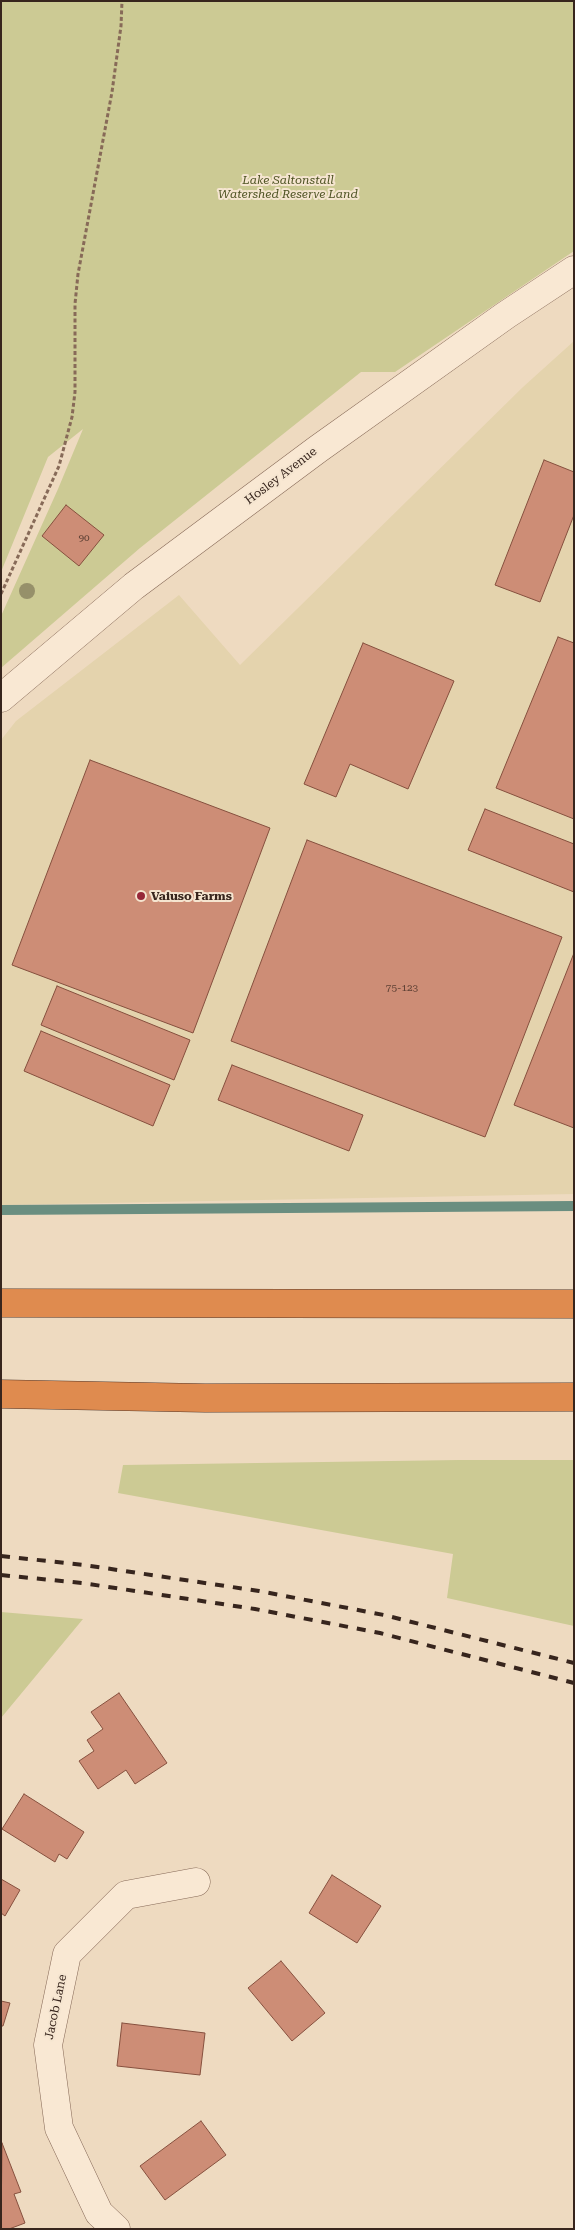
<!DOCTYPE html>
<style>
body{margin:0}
#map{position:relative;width:575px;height:2230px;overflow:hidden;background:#eedac0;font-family:"Roboto Serif",serif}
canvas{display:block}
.frame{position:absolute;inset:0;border:2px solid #37251d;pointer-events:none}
</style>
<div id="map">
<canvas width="575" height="2230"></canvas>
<div class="frame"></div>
</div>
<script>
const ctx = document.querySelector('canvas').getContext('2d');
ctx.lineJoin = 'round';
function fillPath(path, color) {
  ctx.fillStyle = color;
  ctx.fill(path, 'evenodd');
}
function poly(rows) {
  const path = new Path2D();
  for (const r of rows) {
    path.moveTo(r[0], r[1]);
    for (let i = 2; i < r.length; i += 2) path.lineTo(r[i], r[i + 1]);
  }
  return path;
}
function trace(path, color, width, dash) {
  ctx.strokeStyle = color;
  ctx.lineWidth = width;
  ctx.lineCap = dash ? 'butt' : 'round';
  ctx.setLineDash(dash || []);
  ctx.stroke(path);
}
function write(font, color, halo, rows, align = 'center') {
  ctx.font = font + ' "Roboto Serif",serif';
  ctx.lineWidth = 4;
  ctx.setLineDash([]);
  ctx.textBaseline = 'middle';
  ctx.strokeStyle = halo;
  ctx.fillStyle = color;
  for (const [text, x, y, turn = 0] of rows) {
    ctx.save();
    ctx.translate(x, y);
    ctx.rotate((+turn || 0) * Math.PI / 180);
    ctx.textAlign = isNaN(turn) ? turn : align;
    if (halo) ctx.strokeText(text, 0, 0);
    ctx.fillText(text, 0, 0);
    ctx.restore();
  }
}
fillPath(poly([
 [574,341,574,1194,1,1205,1,740,16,721,179,595,240,665,523,387]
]), '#e4d3ad');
fillPath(poly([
 [1,1,574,1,574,251,395,372,361,372,140,548,1,668,1,616,58,489,83,429,48,457,1,572],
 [458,1460,574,1460,574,1626,447,1598,453,1554,118,1493,123,1465],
 [1,1612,83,1619,1,1718]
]), '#ccca94');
trace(poly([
 [1,1210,574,1206]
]), '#6a8e80', 10);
const building = poly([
 [544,460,574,472,574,515,540,602,495,585,544,460],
 [66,505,104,535,79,566,42,536,66,505],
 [558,637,574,643,574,819,496,788,558,637],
 [363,643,454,681,408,789,350,764,336,797,304,784,363,643],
 [90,760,270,828,193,1033,12,965,90,760],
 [485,809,574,844,574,892,468,850,485,809],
 [307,840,562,937,485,1137,231,1041,307,840],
 [574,953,574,1128,514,1105,574,953],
 [57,986,190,1040,174,1080,41,1025,57,986],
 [41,1031,170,1085,153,1126,24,1071,41,1031],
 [232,1065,363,1115,349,1151,218,1100,232,1065],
 [119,1693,167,1763,135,1784,126,1770,98,1789,79,1761,94,1751,87,1740,103,1729,91,1712,119,1693],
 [24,1794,84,1832,67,1859,59,1854,55,1862,2,1829,24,1794],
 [332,1875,381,1906,357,1943,309,1913,332,1875],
 [1,1879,20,1890,5,1916,1,1913,1,1879],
 [281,1961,325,2013,292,2041,248,1988,281,1961],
 [1,2001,10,2003,3,2026,1,2026,1,2001],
 [122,2023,205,2033,200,2075,117,2066,122,2023],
 [201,2121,226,2155,165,2200,140,2166,201,2121],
 [2,2143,21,2192,14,2194,25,2223,9,2229,1,2229,2,2143]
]);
fillPath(building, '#cd8d76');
trace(building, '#86503e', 1);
const minor = poly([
 [1,698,134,586,318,449,506,315,574,270],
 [116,2229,99,2213,59,2128,48,2045,67,1954,126,1895,196,1882]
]);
const highway = poly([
 [1,1303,574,1304],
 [1,1394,205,1398,574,1397]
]);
trace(minor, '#876a58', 29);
trace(highway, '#55392c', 29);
trace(poly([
 [1,594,59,466,72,417,75,392,75,304,78,274,112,92,121,26,122,1]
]), '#876a58', 3, [4, 2.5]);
trace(minor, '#f9e8d3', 28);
trace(highway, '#df8b4f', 28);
trace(poly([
 [1,1556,84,1565,259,1591,384,1615,574,1663],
 [1,1575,82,1583,255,1609,380,1633,574,1683]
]), '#37251d', 4, [9, 9]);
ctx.fillStyle = '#96906a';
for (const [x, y] of [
 [27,591]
]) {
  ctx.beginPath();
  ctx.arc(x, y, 8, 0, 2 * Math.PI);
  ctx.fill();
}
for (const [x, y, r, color] of [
 [141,896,5,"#972839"]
]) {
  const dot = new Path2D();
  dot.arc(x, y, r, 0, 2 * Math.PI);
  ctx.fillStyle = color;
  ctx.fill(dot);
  trace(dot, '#f5e5d0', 2);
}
write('10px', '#5c3f33', null, [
 ["90",84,538],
 ["75-123",402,988]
]);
write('italic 12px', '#4e5323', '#f5e5d0', [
 ["Lake Saltonstall",288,180],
 ["Watershed Reserve Land",288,194]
]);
write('12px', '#37251d', '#f5e5d0', [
 ["Hosley Avenue",281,476,-37],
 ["Jacob Lane",56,2007,-78]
]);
write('bold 12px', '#37251d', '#f5e5d0', [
 ["Vaiuso Farms",151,896]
], 'left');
</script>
